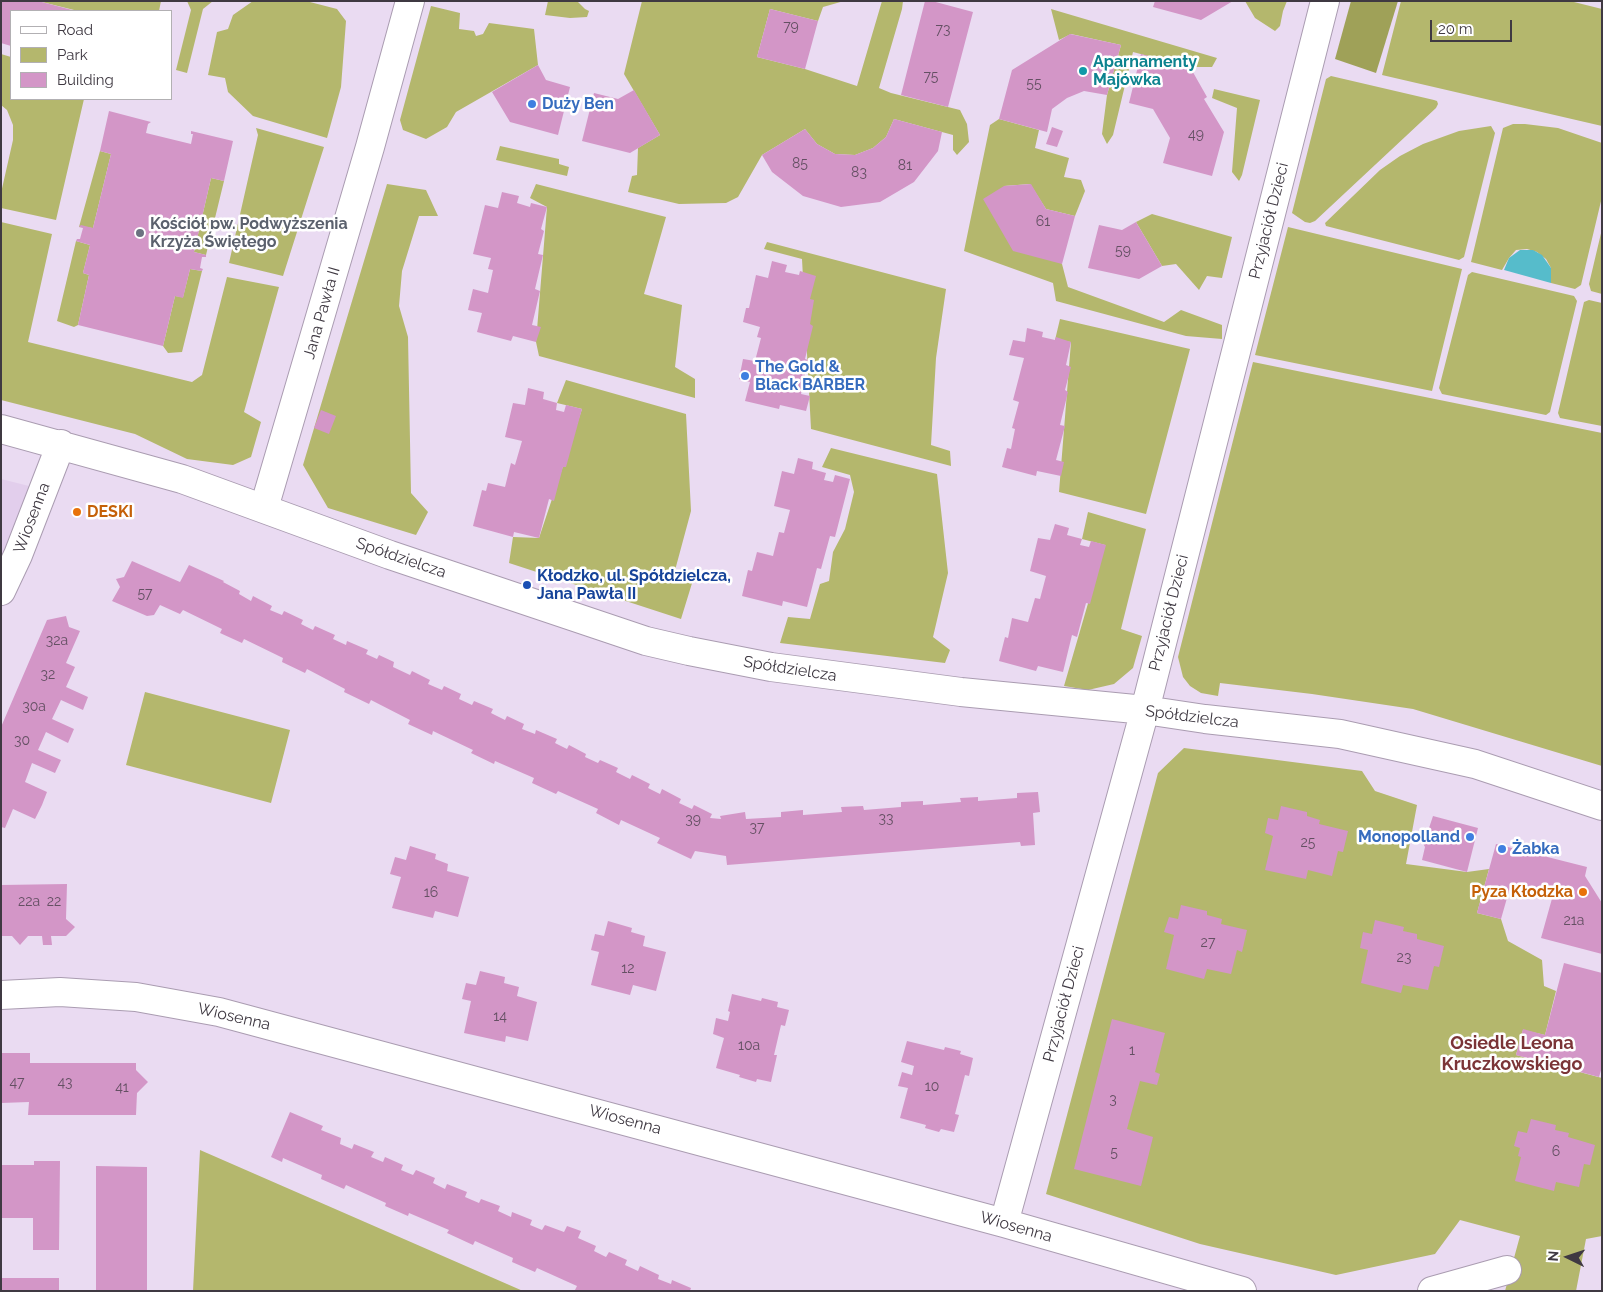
<!DOCTYPE html>
<meta charset="utf-8">
<style>
body{margin:0}
#map{position:relative;width:1603px;height:1292px;overflow:hidden;background:#eadbf2;font-family:Raleway,sans-serif}
canvas{display:block}
.frame{position:absolute;inset:0;border:2px solid #3f3942;pointer-events:none}
.legend{position:absolute;left:10px;top:10px;width:162px;height:90px;box-sizing:border-box;background:#fff;border:1px solid #b2b0b3;margin:0;padding:6px 9px;list-style:none;font-size:15px;color:#3f3942}
.legend li{display:flex;align-items:center;gap:10px;height:25px}
.legend b{width:25px;border:1px solid #b2b0b3}
.north{position:absolute;left:1543px;top:1232px;width:50px;height:50px;-webkit-text-stroke:4px #fff;paint-order:stroke;rotate:274deg;font-size:14px;font-weight:700;line-height:20px;text-align:center;color:#3f3942}
.north::after{content:'';display:block;margin:auto;width:18px;height:22px;background:#3f3942;clip-path:polygon(50% 0,100% 100%,50% 72%,0 100%)}
.scale{position:absolute;left:1430px;top:20px;width:82px;height:22px;box-sizing:border-box;border:2px solid #3f3942;border-top:0;padding-left:6px;font-size:15px;line-height:18px;white-space:nowrap;color:#3f3942;-webkit-text-stroke:4px #fff;paint-order:stroke}
</style>
<div id="map">
<canvas width="1603" height="1292"></canvas>
<div class="frame"></div>
<ul class="legend">
<li><b style="height:6px;background:#fff"></b>Road</li>
<li><b style="height:14px;background:#b4b76d"></b>Park</li>
<li><b style="height:14px;background:#d396c7"></b>Building</li>
</ul>
<div class="north">N</div>
<div class="scale">20 m</div>
</div>
<script>
const ctx = document.querySelector('canvas').getContext('2d');
ctx.lineJoin = 'round';
function fillPath(path, color) {
  ctx.fillStyle = color;
  ctx.fill(path, 'evenodd');
}
function poly(rows) {
  const path = new Path2D();
  for (const r of rows) {
    path.moveTo(r[0], r[1]);
    for (let i = 2; i < r.length; i += 2) path.lineTo(r[i], r[i + 1]);
  }
  return path;
}
function trace(path, color, width, dash) {
  ctx.strokeStyle = color;
  ctx.lineWidth = width;
  ctx.lineCap = dash ? 'butt' : 'round';
  ctx.setLineDash(dash || []);
  ctx.stroke(path);
}
function write(font, color, halo, rows, align = 'center') {
  ctx.font = font + ' Raleway,sans-serif';
  ctx.lineWidth = 5;
  ctx.setLineDash([]);
  ctx.textBaseline = 'middle';
  ctx.strokeStyle = halo;
  ctx.fillStyle = color;
  for (const [text, x, y, turn = 0] of rows) {
    ctx.save();
    ctx.translate(x, y);
    ctx.rotate((+turn || 0) * Math.PI / 180);
    ctx.textAlign = isNaN(turn) ? turn : align;
    if (halo) ctx.strokeText(text, 0, 0);
    ctx.fillText(text, 0, 0);
    ctx.restore();
  }
}
fillPath(poly([
 [1,479,33,487,1,558]
]), '#e2ceec');
fillPath(poly([
 [38,1,161,1,159,11,78,11],
 [187,1,213,1,203,9,187,73,176,70,191,10],
 [253,1,306,1,337,9,346,21,341,87,327,138,253,116,228,92,225,78,208,75,217,32,228,29,233,15],
 [548,1,577,1,585,9,589,11,587,17,570,18,545,15],
 [642,1,844,1,823,7,818,21,770,9,757,57,805,69,857,86,882,1,903,1,902,9,879,88,891,93,960,110,967,124,969,142,957,155,953,150,953,135,894,119,886,137,873,148,855,155,835,154,817,144,805,129,762,155,738,197,726,203,679,204,628,192,632,176,637,175,638,148,660,135,624,74],
 [1245,1,1287,1,1283,11,1280,26,1275,31,1255,18],
 [1401,1,1570,1,1602,9,1602,126,1382,75],
 [431,6,460,13,459,29,474,31,476,36,483,34,489,23,534,29,538,65,456,112,447,127,426,139,403,130,400,120],
 [1051,9,1217,58,1212,67,1190,67,1133,52,1113,135,1107,144,1102,134,1107,95,1121,45,1071,34,1059,40],
 [1,54,11,57,11,99,84,99,56,220,1,208,1,193,13,140,13,125,7,110,1,105],
 [1331,76,1434,100,1437,101,1438,104,1436,108,1315,221,1310,223,1305,222,1292,213,1326,79],
 [1214,89,1260,100,1242,175,1239,181,1232,172,1237,108,1212,98],
 [999,119,1039,130,1035,148,1069,158,1064,177,1081,180,1085,191,1075,216,1046,209,1030,184,1004,186,1062,264,1068,287,1164,322,1181,310,1222,325,1222,339,1186,336,1056,301,1053,283,964,251,990,125],
 [1513,124,1525,124,1558,128,1602,143,1602,197,1581,285,1575,289,1551,283,1551,268,1546,259,1537,252,1527,249,1516,250,1509,258,1502,270,1471,262,1503,128],
 [1491,126,1495,133,1464,257,1459,260,1326,226,1325,223,1380,170,1400,156,1423,144,1459,131],
 [256,128,324,147,283,276,229,263,258,135],
 [500,146,559,159,559,164,569,167,567,176,496,160],
 [100,151,111,154,93,228,79,227],
 [211,178,224,181,206,255,194,252],
 [387,184,426,190,438,216,419,216,402,271,399,306,408,337,411,493,428,512,416,535,328,508,303,465],
 [536,184,666,217,644,294,682,305,675,367,695,379,695,398,539,356,536,342,547,207,530,198],
 [1152,214,1232,237,1222,278,1207,276,1199,290,1176,264,1162,266,1136,222],
 [1,222,52,234,28,342,192,382,202,375,227,277,279,287,244,412,261,422,251,457,233,465,187,459,135,434,1,400],
 [1288,227,1462,269,1432,391,1255,355],
 [1602,229,1602,294,1591,291,1589,284],
 [76,241,90,245,83,273,89,275,78,325,74,327,57,321],
 [767,242,946,289,936,358,931,445,950,451,951,466,811,429,802,259,764,249],
 [190,269,202,271,182,352,168,353,163,346,175,296,183,297],
 [1472,272,1574,296,1577,301,1550,412,1546,415,1442,394,1439,388,1468,275],
 [1589,300,1602,303,1602,426,1560,418,1558,413,1584,302],
 [1060,319,1190,349,1146,514,1059,492,1071,342,1055,340],
 [1253,362,1602,433,1602,766,1413,709,1312,694,1220,683,1218,696,1201,693,1190,686,1183,677,1178,657],
 [566,380,686,414,691,511,674,574,693,580,681,619,509,563,513,537,539,538,582,409,557,403],
 [831,448,937,474,948,573,933,637,950,650,945,663,780,643,788,617,810,619,820,584,829,581,833,552,845,529,854,492,850,475,822,467],
 [1088,512,1146,529,1121,629,1142,636,1133,668,1114,684,1088,690,1064,686,1105,545,1082,539],
 [145,692,290,730,271,803,126,765],
 [1184,748,1362,771,1375,791,1417,805,1406,864,1467,872,1489,869,1477,913,1501,919,1508,941,1542,960,1544,986,1556,991,1545,1035,1523,1030,1516,1055,1602,1078,1602,1236,1586,1239,1576,1291,1505,1291,1520,1236,1460,1220,1435,1254,1336,1275,1200,1244,1046,1194,1158,773],
 [200,1150,523,1291,193,1291]
]), '#b4b76d');
fillPath(poly([
 [1351,1,1398,1,1376,73,1335,59]
]), '#9fa158');
fillPath(poly([
 [1520,250,1533,250,1542,255,1551,268,1551,283,1504,270,1509,258]
]), '#56bccb');
fillPath(poly([
 [1,1,38,1,76,11,11,11,11,46,1,43],
 [925,1,932,1,973,12,948,107,901,95],
 [1155,1,1233,1,1201,20,1153,7],
 [770,9,818,21,805,69,757,57],
 [1070,34,1121,45,1107,95,1084,91,1067,98,1052,109,1047,132,999,119,1012,70],
 [1141,54,1190,67,1207,97,1204,99,1224,132,1212,176,1163,163,1170,138,1153,109,1129,103],
 [538,65,546,80,570,87,558,135,510,122,492,92],
 [634,90,660,135,630,153,582,141,594,93,618,99],
 [109,111,151,122,148,124,146,133,191,144,193,134,191,134,191,131,233,141,224,181,211,178,194,252,206,255,206,257,202,257,200,268,203,269,202,271,190,269,183,298,175,296,163,346,78,325,89,275,83,273,90,245,76,241,77,239,80,239,83,228,79,227,81,225,93,228,111,154,100,151],
 [894,119,942,132,938,151,914,182,880,202,841,207,803,196,772,172,762,155,805,129,817,144,835,154,855,155,873,148,886,137],
 [1052,127,1063,131,1057,147,1046,144],
 [1031,184,1046,209,1075,216,1062,264,1013,251,983,199,1004,186],
 [502,192,519,196,517,203,530,207,531,203,547,207,541,229,544,231,538,254,543,255,535,289,540,291,532,325,541,327,536,342,513,336,511,341,477,332,482,313,468,310,473,289,488,293,493,270,488,269,491,258,473,254,485,205,498,208],
 [1136,222,1162,266,1139,279,1088,268,1099,225,1122,230],
 [772,261,787,265,785,272,799,275,800,271,816,276,810,299,814,300,810,324,813,326,805,359,808,360,801,394,810,396,806,411,780,405,779,409,745,401,750,382,739,379,743,359,755,361,761,338,757,337,760,327,743,322,746,308,749,308,756,275,768,278],
 [1027,328,1043,332,1042,337,1055,340,1056,337,1071,342,1066,365,1071,367,1065,390,1068,392,1060,425,1065,426,1056,460,1064,462,1061,476,1037,471,1036,476,1002,467,1007,448,1011,449,1015,429,1012,428,1019,402,1013,400,1024,358,1009,355,1013,340,1025,342],
 [528,388,544,392,543,399,557,403,556,410,564,412,566,405,582,409,566,467,563,467,554,501,549,499,539,538,514,532,513,537,473,526,482,490,486,491,488,483,505,487,511,463,515,465,522,441,505,437,513,403,525,405],
 [321,410,336,416,329,434,314,428],
 [798,458,813,462,812,469,826,473,824,480,833,482,835,475,850,479,835,537,830,536,821,569,817,568,807,607,783,601,782,606,742,596,748,570,752,571,757,552,773,556,779,532,784,533,790,510,774,506,782,471,794,474],
 [1055,524,1069,528,1067,535,1082,539,1080,545,1089,547,1091,541,1106,545,1090,604,1086,603,1077,637,1072,635,1063,672,1038,666,1036,671,999,661,1005,637,1008,638,1012,618,1028,622,1035,598,1040,599,1046,576,1030,571,1038,538,1050,540],
 [132,561,180,582,189,565,224,581,223,582,240,591,239,594,251,601,253,596,272,606,270,610,282,615,284,611,303,620,301,624,313,630,315,626,335,635,333,639,346,645,347,641,368,650,366,654,377,659,379,655,394,662,393,667,410,675,412,671,430,680,428,684,442,690,444,686,461,694,459,699,472,705,474,701,493,709,491,713,505,720,507,716,524,724,522,729,535,734,536,730,557,739,555,743,567,749,569,745,586,754,585,757,598,763,600,760,618,768,616,772,630,779,632,775,650,784,648,788,660,794,662,789,681,799,679,803,692,809,694,805,712,814,710,818,721,819,720,816,745,812,746,819,781,817,781,812,803,810,803,815,842,812,841,807,863,806,864,810,901,807,901,802,923,801,923,805,961,802,960,798,978,797,978,801,1017,798,1017,793,1038,792,1040,812,1033,813,1035,845,1021,846,1020,842,727,865,726,856,695,851,691,859,657,843,660,838,621,820,619,825,596,813,598,809,558,791,556,794,532,783,534,778,495,761,494,764,471,753,473,750,433,731,432,735,408,724,410,720,371,700,369,704,344,692,345,689,307,669,305,673,282,662,283,658,244,639,242,643,220,633,222,629,183,610,180,614,160,605,154,615,147,616,112,601,120,587,116,579,124,577],
 [66,616,69,627,80,631,66,663,75,667,66,687,88,697,83,710,61,700,52,719,74,729,68,743,46,732,38,750,61,760,55,773,32,763,25,782,47,792,42,805,35,819,13,809,5,828,1,827,1,727,47,620],
 [1281,806,1307,812,1307,816,1320,820,1319,824,1348,831,1343,852,1338,851,1332,876,1308,870,1306,879,1265,870,1273,836,1265,833,1268,818,1278,820],
 [1433,816,1478,828,1467,872,1422,860,1425,847,1419,836,1429,828],
 [1496,844,1587,867,1585,876,1602,903,1602,954,1541,938,1553,895,1511,884,1501,919,1477,913],
 [410,846,436,854,435,859,448,864,447,871,469,877,458,917,435,911,433,918,392,908,401,877,390,874,395,857,406,860],
 [67,884,66,919,75,927,66,936,51,936,52,945,43,945,42,936,28,936,20,945,12,936,1,936,1,885],
 [1181,905,1207,911,1207,915,1222,919,1221,924,1247,930,1242,952,1237,950,1231,974,1207,969,1204,979,1166,969,1174,935,1164,932,1169,917,1178,919],
 [1375,920,1404,927,1403,931,1417,934,1417,939,1444,946,1439,967,1434,966,1428,990,1403,985,1401,993,1361,983,1368,950,1360,948,1363,932,1372,934],
 [608,921,632,928,631,932,645,936,643,946,666,952,656,991,633,985,630,995,591,985,599,952,591,950,595,934,604,936],
 [1564,963,1602,973,1602,1067,1599,1077,1516,1055,1523,1029,1545,1035],
 [480,971,505,977,504,983,519,987,517,996,537,1002,528,1041,506,1036,505,1042,464,1033,471,1001,462,999,466,983,476,985],
 [732,994,761,1001,762,998,778,1002,777,1007,789,1010,785,1026,781,1025,774,1055,777,1055,771,1082,757,1079,756,1082,739,1077,740,1075,716,1068,724,1038,713,1034,716,1018,728,1021,730,1012,728,1011],
 [1112,1019,1165,1033,1155,1072,1160,1074,1157,1085,1140,1081,1127,1129,1153,1137,1141,1186,1074,1169],
 [907,1041,944,1050,945,1047,961,1051,960,1054,973,1058,969,1076,965,1075,955,1114,959,1115,954,1132,941,1129,939,1132,925,1128,926,1125,900,1118,908,1088,898,1086,902,1072,912,1075,914,1066,901,1062],
 [1,1053,30,1053,30,1063,136,1063,136,1070,148,1082,137,1093,136,1115,28,1115,29,1102,1,1103],
 [290,1112,323,1126,321,1130,341,1138,340,1144,352,1149,354,1144,374,1152,371,1157,383,1162,385,1157,403,1165,401,1170,413,1175,416,1170,435,1178,433,1183,445,1189,447,1184,467,1192,465,1197,479,1203,481,1199,500,1206,498,1211,511,1217,512,1212,532,1220,530,1225,542,1230,545,1225,564,1232,567,1226,581,1231,578,1238,596,1246,594,1251,606,1257,609,1252,627,1260,625,1265,638,1271,640,1266,659,1275,658,1279,671,1284,672,1280,691,1288,690,1291,577,1291,575,1290,577,1286,537,1268,535,1272,512,1262,513,1258,475,1241,473,1245,447,1233,449,1230,409,1213,408,1216,385,1206,386,1203,346,1185,344,1189,321,1179,322,1175,283,1158,282,1162,271,1157],
 [1531,1119,1556,1125,1555,1130,1569,1133,1568,1137,1595,1145,1590,1165,1584,1164,1579,1187,1556,1182,1554,1191,1515,1181,1521,1157,1518,1156,1520,1148,1514,1146,1518,1131,1527,1133],
 [34,1161,60,1161,59,1250,33,1250,33,1218,1,1218,1,1165,34,1165],
 [96,1166,147,1167,147,1291,96,1291],
 [1,1278,59,1278,59,1291,1,1291]
]), '#d396c7');
const minor = poly([
 [1,429,182,479,390,555,646,641,689,651,771,667,961,692,1145,710,1205,719,1340,734,1475,764,1602,806],
 [264,508,370,147,410,1],
 [1,591,18,555,61,444],
 [1,995,60,992,136,997,219,1012,1004,1223,1242,1291],
 [1004,1223,1145,710,1325,1],
 [1432,1291,1507,1270]
]);
trace(minor, '#aa9cb1', 30);
trace(minor, '#fff', 28);
for (const [x, y, r, color] of [
 [1083,71,5,"#0f9aa8"],
 [532,104,5,"#3f7fe0"],
 [140,233,5,"#6b7280"],
 [745,376,5,"#3f7fe0"],
 [77,512,5,"#e8710a"],
 [527,585,5,"#1a4fb4"],
 [1470,837,5,"#3f7fe0"],
 [1502,849,5,"#3f7fe0"],
 [1583,892,5,"#e8710a"]
]) {
  const dot = new Path2D();
  dot.arc(x, y, r, 0, 2 * Math.PI);
  ctx.fillStyle = color;
  ctx.fill(dot);
  trace(dot, '#fff', 2);
}
write('14px', '#645063', null, [
 ["79",791,27],
 ["73",943,30],
 ["75",931,77],
 ["55",1034,84],
 ["49",1196,135],
 ["85",800,164],
 ["81",905,166],
 ["83",859,173],
 ["61",1043,222],
 ["59",1123,251],
 ["57",145,594],
 ["32a",57,641],
 ["32",48,675],
 ["30a",34,707],
 ["30",22,741],
 ["33",886,819],
 ["39",693,820],
 ["37",757,828],
 ["25",1308,843],
 ["16",431,893],
 ["22a",29,902],
 ["22",54,902],
 ["21a",1574,921],
 ["27",1208,943],
 ["23",1404,958],
 ["12",628,969],
 ["14",500,1017],
 ["10a",749,1046],
 ["1",1132,1051],
 ["47",17,1083],
 ["43",65,1083],
 ["10",932,1087],
 ["41",122,1088],
 ["3",1113,1100],
 ["6",1556,1152],
 ["5",1114,1153]
]);
write('bold 16px', '#0d838f', '#fff', [
 ["Aparnamenty",1093,62],
 ["Majówka",1093,80]
], 'left');
write('bold 16px', '#366cbe', '#fff', [
 ["Duży Ben",542,104],
 ["The Gold &",755,367],
 ["Black BARBER",755,385],
 ["Monopolland",1460,837,"right"],
 ["Żabka",1512,849]
], 'left');
write('16px', '#3f3942', '#fff', [
 ["Przyjaciół Dzieci",1269,221,-76],
 ["Jana Pawła II",322,313,-74],
 ["Wiosenna",32,518,-69],
 ["Spółdzielcza",401,558,19],
 ["Przyjaciół Dzieci",1169,613,-76],
 ["Spółdzielcza",790,669,9],
 ["Spółdzielcza",1192,717,7],
 ["Przyjaciół Dzieci",1064,1004,-75],
 ["Wiosenna",234,1017,13],
 ["Wiosenna",625,1120,15],
 ["Wiosenna",1016,1227,16]
]);
write('bold 16px', '#5b616d', '#fff', [
 ["Kościół pw. Podwyższenia",150,224],
 ["Krzyża Świętego",150,242]
], 'left');
write('bold 16px', '#c56008', '#fff', [
 ["DESKI",87,512],
 ["Pyza Kłodzka",1573,892,"right"]
], 'left');
write('bold 16px', '#164399', '#fff', [
 ["Kłodzko, ul. Spółdzielcza,",537,576],
 ["Jana Pawła II",537,594]
], 'left');
write('bold 18px', '#7b3437', '#fff', [
 ["Osiedle Leona",1512,1044],
 ["Kruczkowskiego",1512,1065]
]);
</script>
